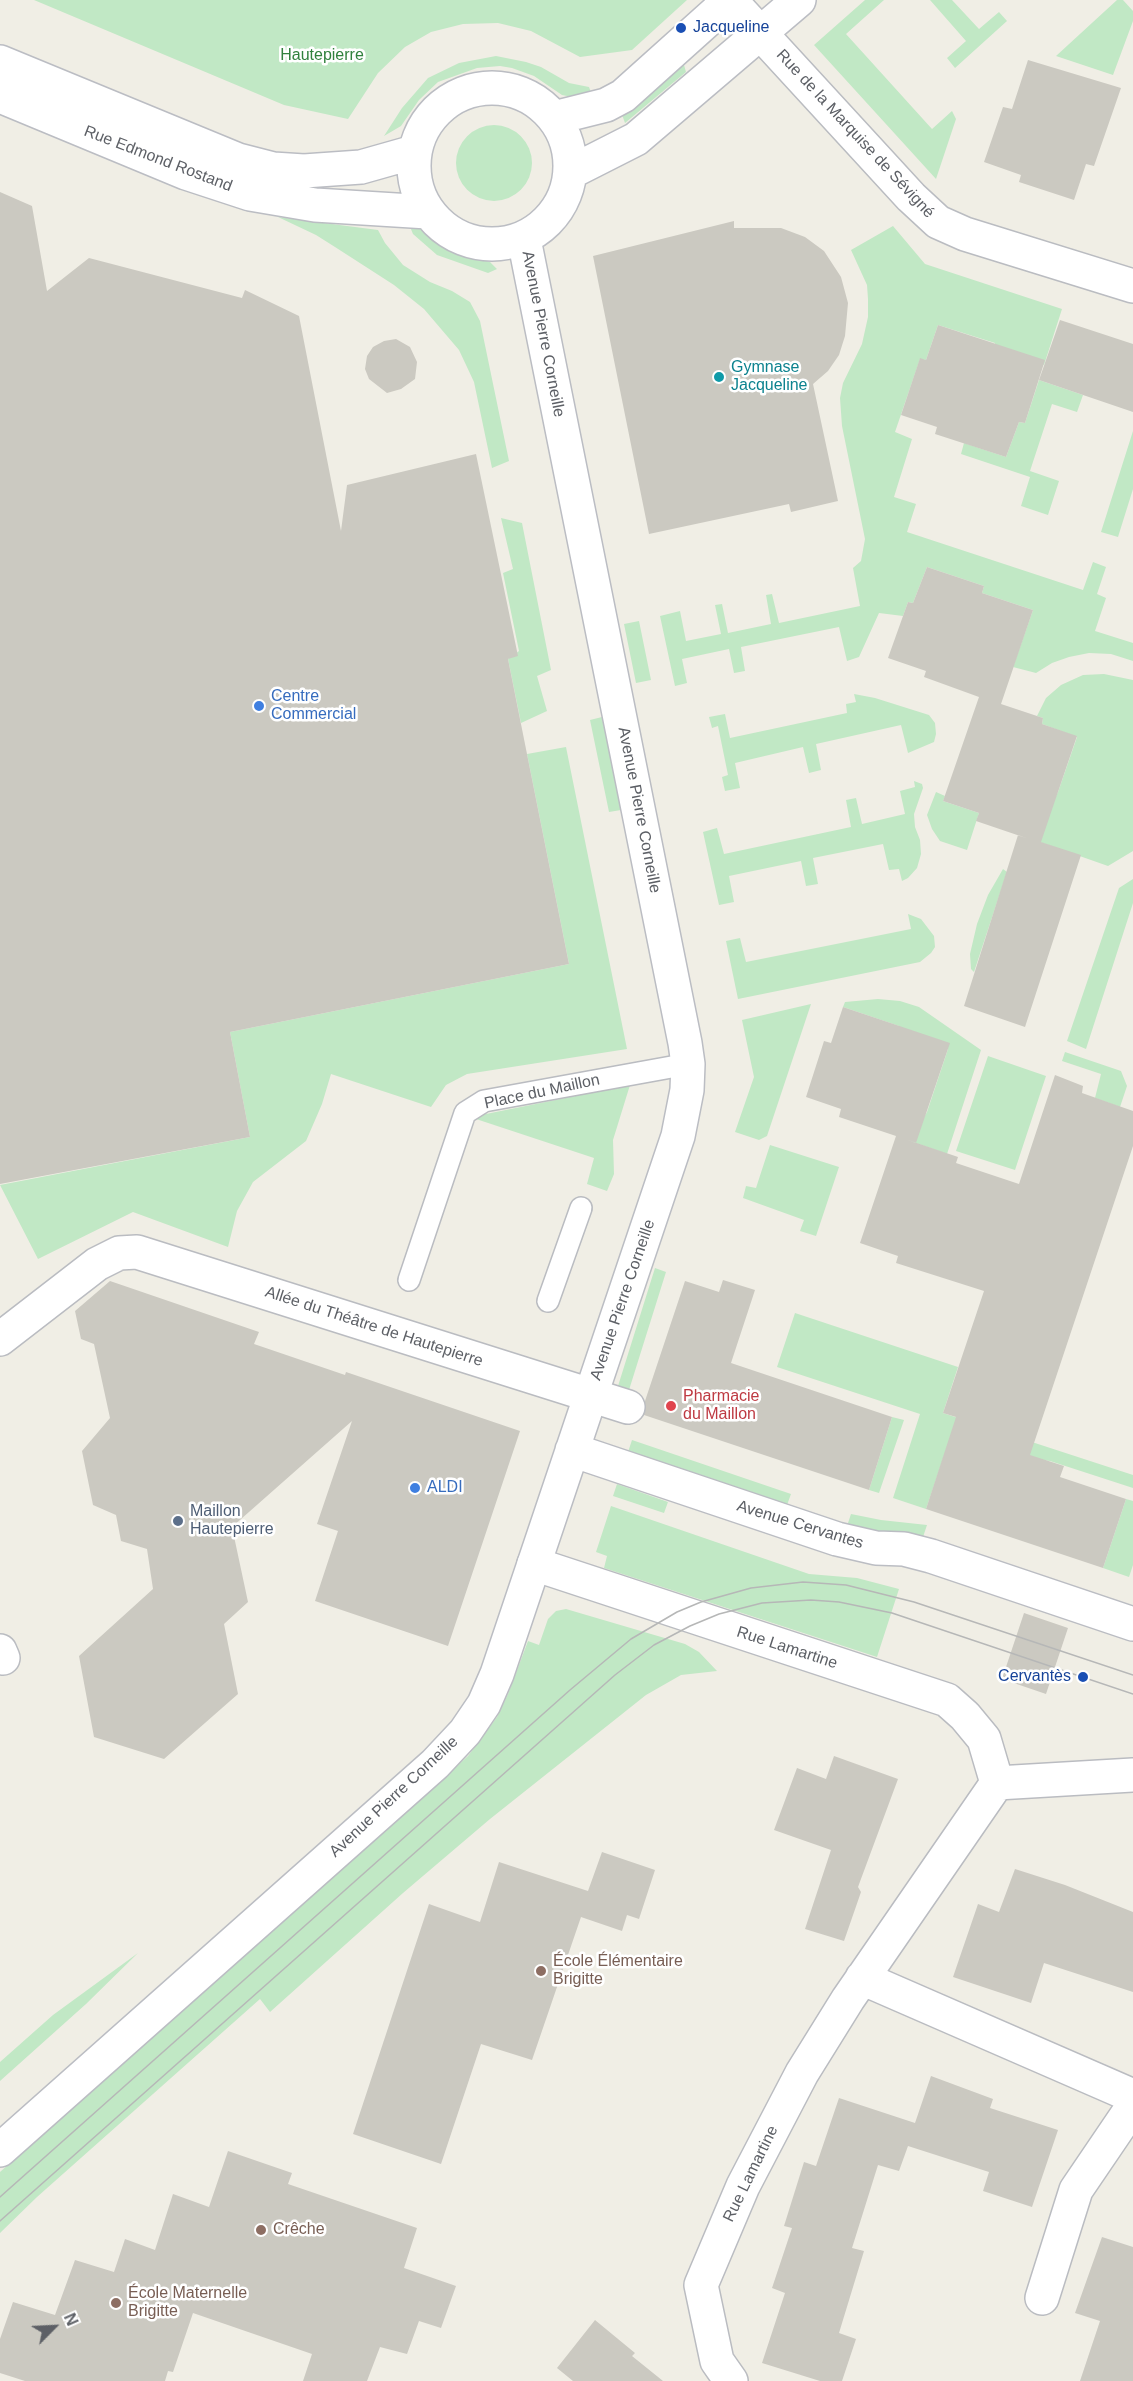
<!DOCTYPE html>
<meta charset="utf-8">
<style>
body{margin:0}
#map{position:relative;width:1133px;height:2381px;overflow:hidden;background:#f0eee5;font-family:Helvetica,sans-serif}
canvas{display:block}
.north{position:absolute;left:24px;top:2297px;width:60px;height:60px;-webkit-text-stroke:4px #fff;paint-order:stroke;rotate:66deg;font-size:16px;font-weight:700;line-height:24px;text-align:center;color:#5d6066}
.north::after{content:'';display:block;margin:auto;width:21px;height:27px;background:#5d6066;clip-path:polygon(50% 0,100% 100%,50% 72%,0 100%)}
</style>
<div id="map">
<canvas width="1133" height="2381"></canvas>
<div class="north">N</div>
</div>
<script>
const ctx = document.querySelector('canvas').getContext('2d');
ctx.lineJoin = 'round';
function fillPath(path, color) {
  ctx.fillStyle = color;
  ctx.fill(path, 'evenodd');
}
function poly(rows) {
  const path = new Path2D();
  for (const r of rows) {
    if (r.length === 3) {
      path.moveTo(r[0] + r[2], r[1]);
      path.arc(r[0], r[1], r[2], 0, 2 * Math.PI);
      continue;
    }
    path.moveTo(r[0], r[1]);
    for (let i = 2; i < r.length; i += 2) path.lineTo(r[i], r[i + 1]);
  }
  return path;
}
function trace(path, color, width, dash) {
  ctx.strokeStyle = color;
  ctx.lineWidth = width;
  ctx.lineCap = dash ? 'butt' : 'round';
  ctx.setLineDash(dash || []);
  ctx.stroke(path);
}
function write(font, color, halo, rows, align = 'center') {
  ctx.font = font + ' Helvetica,sans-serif';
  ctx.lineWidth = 5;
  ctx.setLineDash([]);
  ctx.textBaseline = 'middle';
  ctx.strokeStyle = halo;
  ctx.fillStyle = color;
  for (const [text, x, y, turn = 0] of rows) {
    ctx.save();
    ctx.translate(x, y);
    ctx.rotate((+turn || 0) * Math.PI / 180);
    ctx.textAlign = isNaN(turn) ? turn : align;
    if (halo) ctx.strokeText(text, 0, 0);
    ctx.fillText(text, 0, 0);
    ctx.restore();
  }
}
fillPath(poly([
 [34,0,687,0,632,50,580,57,531,31,498,23,463,24,431,32,405,47,378,73,348,119,284,105],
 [865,0,884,0,846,34,932,129,952,111,956,119,936,179,814,45],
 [930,0,952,0,979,29,999,12,1007,21,955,68,947,58,966,41],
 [1117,0,1123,0,1133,11,1133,21,1113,75,1056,56],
 [496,56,526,62,541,67,569,83,589,87,592,95,572,97,562,95,534,76,512,68,500,66,477,68,438,82,419,100,401,126,384,136,402,108,428,78,459,63],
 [680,63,684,65,686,72,625,123,620,109],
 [494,163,38],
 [278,217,378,230,385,243,403,265,430,282,452,291,470,302,480,321,509,461,492,468,474,382,459,350,424,309,394,285,335,247,316,235],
 [408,222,422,228,457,252,490,262,497,269,488,273,437,255,413,234],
 [893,226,925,264,1062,309,1044,365,994,348,995,343,938,325,926,360,920,359,895,432,912,439,894,497,916,504,907,532,1083,590,1093,562,1106,567,1097,594,1106,598,1095,631,1133,643,1133,661,1111,654,1089,653,1069,657,1052,663,1036,673,1013,667,1033,610,982,593,984,586,927,567,913,603,908,602,903,616,879,613,859,657,847,661,839,627,741,647,745,671,734,673,729,649,682,659,687,683,675,686,660,616,680,611,686,641,721,634,715,605,722,604,728,633,771,624,766,595,772,594,779,623,860,606,853,568,861,561,865,539,842,426,840,398,843,383,862,344,868,317,868,299,867,285,851,250],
 [1039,380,1083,395,1077,412,1052,404,1030,471,1059,481,1048,515,1021,506,1030,477,961,454,964,443,1006,457,1019,422,1025,423],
 [1133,431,1133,489,1118,537,1101,532],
 [501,518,522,523,551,670,537,676,547,711,521,723,508,659,519,651,503,573,513,569],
 [639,621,651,680,636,683,624,624],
 [1104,674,1133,680,1133,851,1108,866,1034,840,1058,792,1077,737,1042,724,1043,718,1037,716,1046,698,1061,685,1083,675],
 [854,694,875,698,929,715,935,723,936,734,934,742,908,753,901,725,816,744,821,770,809,773,803,747,735,763,740,788,725,791,722,777,728,775,718,726,712,728,709,717,725,714,730,738,847,713,846,704,856,702],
 [602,717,621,810,609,812,590,720],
 [566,747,627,1049,467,1074,446,1085,431,1107,331,1074,322,1104,306,1141,253,1182,237,1211,228,1247,133,1212,38,1259,0,1185,250,1137,230,1032,569,964,527,754],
 [914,781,922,784,923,788,914,814,915,827,920,840,921,854,917,868,908,878,902,881,899,869,889,870,883,844,813,858,818,884,806,886,801,861,729,876,734,902,719,905,703,832,717,828,724,854,851,827,846,800,856,798,862,824,905,814,900,791,915,787],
 [936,792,945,796,943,801,979,813,967,850,940,841,932,829,927,815],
 [1003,869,1007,872,974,972,971,969,970,954,977,924,988,895],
 [1133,879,1133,903,1086,1049,1067,1041,1119,888],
 [908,914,921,919,934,936,935,947,931,953,920,962,738,999,726,941,740,938,746,962,911,929],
 [878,999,900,1001,919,1007,981,1050,947,1154,910,1141,927,1112,948,1049,897,1033,899,1026,843,1007,845,1002],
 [811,1004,767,1136,759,1140,735,1132,754,1077,742,1020],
 [1065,1052,1121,1071,1127,1086,1120,1107,1095,1098,1101,1074,1062,1061],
 [988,1056,1046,1076,1015,1170,956,1151],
 [630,1085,613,1140,614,1174,607,1191,587,1184,594,1158,476,1119,481,1115],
 [770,1145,839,1167,816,1236,800,1231,804,1220,743,1198,746,1186,756,1188],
 [655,1268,666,1272,629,1390,618,1386],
 [795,1313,958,1367,943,1413,1133,1475,1133,1488,1050,1461,947,1447,926,1509,893,1498,920,1414,777,1367],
 [892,1417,904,1420,879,1493,869,1490],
 [632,1440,791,1494,787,1505,628,1452],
 [617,1484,668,1502,664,1513,613,1496],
 [1126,1499,1133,1501,1133,1565,1129,1577,1103,1568],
 [611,1506,809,1574,857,1578,899,1589,877,1657,604,1568,607,1556,596,1552],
 [851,1514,881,1520,927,1525,923,1537,911,1533,868,1531,847,1526],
 [566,1609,685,1644,699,1652,717,1671,681,1675,646,1695,490,1819,403,1893,270,2012,260,1999,37,2197,0,2233,0,2172,468,1756,497,1717,508,1694,528,1641,539,1645,548,1619,556,1611],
 [138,1953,86,2004,0,2081,0,2062,53,2015]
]), '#c1e8c5');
fillPath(poly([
 [1028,60,1121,88,1094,166,1086,164,1074,200,1019,182,1021,175,984,162,1003,107,1012,109],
 [0,192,32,206,47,291,89,258,242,298,245,290,299,316,341,531,347,485,476,454,518,656,508,659,569,964,230,1032,250,1137,0,1184],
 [734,221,734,228,781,228,805,237,824,251,841,277,848,303,845,336,839,355,828,371,813,384,838,501,791,512,789,504,649,534,593,256],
 [1060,320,1133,344,1133,412,1039,380],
 [938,325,1045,360,1025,423,1019,422,1006,457,935,434,937,427,901,415,920,358,926,360],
 [396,339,410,347,417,362,415,379,401,389,387,393,369,379,365,369,367,356,373,347,384,341],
 [927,567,984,586,982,593,1033,610,1001,704,1043,718,1042,724,1077,736,1041,842,1081,855,1025,1027,964,1006,1018,835,1026,838,976,821,979,813,943,801,979,697,924,677,926,671,888,658,908,602,913,603],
 [843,1007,950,1043,916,1143,908,1140,958,1157,956,1163,1019,1184,1055,1075,1083,1086,1082,1093,1133,1111,1133,1146,1030,1455,1064,1466,1060,1477,1126,1499,1103,1568,926,1509,956,1417,943,1413,984,1291,896,1263,898,1256,860,1243,896,1136,839,1117,841,1109,806,1097,824,1041,831,1043],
 [723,1280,755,1290,731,1363,892,1417,869,1490,644,1415,645,1401,685,1281,719,1292],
 [110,1281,259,1332,254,1344,345,1375,346,1372,520,1431,448,1646,315,1601,338,1531,317,1524,352,1421,232,1527,248,1602,224,1624,238,1694,164,1759,94,1737,79,1656,153,1589,147,1549,121,1541,116,1515,93,1505,82,1451,110,1418,94,1344,81,1339,75,1311],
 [1024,1613,1068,1628,1046,1694,1002,1679],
 [834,1756,898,1779,858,1887,861,1892,844,1941,805,1929,831,1850,774,1830,797,1768,826,1779],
 [602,1852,655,1870,639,1919,627,1915,622,1931,581,1917,532,2060,481,2044,441,2164,353,2134,429,1904,480,1922,499,1862,588,1891],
 [1015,1869,1065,1885,1133,1912,1133,1992,1044,1963,1031,2003,953,1977,978,1904,999,1912],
 [931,2076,993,2099,990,2108,1058,2130,1032,2207,983,2191,989,2172,908,2146,899,2171,878,2165,852,2248,864,2251,839,2333,856,2339,842,2381,820,2381,762,2363,785,2293,772,2288,792,2228,784,2226,804,2162,816,2166,839,2098,915,2123],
 [228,2151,292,2173,288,2184,417,2228,404,2268,456,2286,441,2328,419,2321,407,2354,380,2347,367,2381,303,2381,312,2354,193,2313,173,2372,168,2371,165,2381,25,2381,0,2373,0,2339,13,2302,55,2315,75,2260,114,2272,125,2239,155,2250,173,2194,209,2207],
 [1102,2237,1133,2247,1133,2381,1080,2381,1100,2321,1075,2313],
 [595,2320,635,2353,632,2356,663,2381,573,2381,557,2368]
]), '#cbc9c1');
const lane = poly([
 [409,1280,465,1113,484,1101,688,1064],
 [548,1301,581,1208]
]);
const street = poly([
 [730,0,911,197,938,222,965,234,1133,286],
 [0,1339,97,1264,119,1253,137,1252,628,1407],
 [534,1564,947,1700,965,1716,984,1739,997,1783,1133,1775],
 [0,1651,3,1658],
 [862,1978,1133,2096],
 [1042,2298,1076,2190,1133,2106],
 [731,2381,717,2361,701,2285,743,2186,802,2073,848,1999,997,1783]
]);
const secondary = poly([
 [0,62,238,160,273,169,304,171,361,167,414,152],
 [492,166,78],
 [0,96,186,173,250,194,315,205,428,212],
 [554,118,606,105,623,96,730,0],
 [571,172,636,139,799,0],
 [572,1450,837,1539,876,1548,904,1549,931,1556,1133,1624],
 [0,2150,435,1764,465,1732,484,1704,497,1674,678,1136,687,1090,688,1064,685,1043,524,239]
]);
trace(lane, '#babcc1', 24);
trace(street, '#babcc1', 36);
trace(secondary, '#bbbdc3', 36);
trace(lane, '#fff', 21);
trace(street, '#fff', 33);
trace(secondary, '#fff', 33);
trace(poly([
 [0,2197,570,1690,631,1639,677,1612,701,1602,751,1588,803,1582,846,1585,914,1602,1133,1675],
 [0,2221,615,1675,654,1645,690,1626,719,1614,762,1603,811,1600,839,1602,892,1613,1133,1694]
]), '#b6b7b7', 1.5);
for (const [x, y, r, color] of [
 [681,28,6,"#1a4fb4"],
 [719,377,6,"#0f9aa8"],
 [259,706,6,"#3f7fe0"],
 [671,1406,6,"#e0444e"],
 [415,1488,6,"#3f7fe0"],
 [178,1521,6,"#5c6f8a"],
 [1083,1677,6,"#1a4fb4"],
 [541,1971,6,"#8d6e63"],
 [261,2230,6,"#8d6e63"],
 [116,2303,6,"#8d6e63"]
]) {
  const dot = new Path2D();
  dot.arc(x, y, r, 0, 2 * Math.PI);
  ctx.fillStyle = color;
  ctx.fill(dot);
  trace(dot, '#fff', 2);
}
write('16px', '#164399', '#fff', [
 ["Jacqueline",693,28],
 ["Cervantès",1071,1677,"right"]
], 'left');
write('16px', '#31813d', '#fff', [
 ["Hautepierre",322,56]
]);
write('16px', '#5d6066', '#fff', [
 ["Rue de la Marquise de Sévigné",855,134,47],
 ["Rue Edmond Rostand",158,159,21],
 ["Avenue Pierre Corneille",543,334,79],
 ["Avenue Pierre Corneille",639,810,79],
 ["Place du Maillon",542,1092,-12],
 ["Avenue Pierre Corneille",623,1300,-71],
 ["Allée du Théâtre de Hautepierre",374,1327,18],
 ["Avenue Cervantes",800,1525,17],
 ["Rue Lamartine",787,1648,18],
 ["Avenue Pierre Corneille",394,1797,-43],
 ["Rue Lamartine",751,2174,-64]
]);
write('16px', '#0d838f', '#fff', [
 ["Gymnase",731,368],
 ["Jacqueline",731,386]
], 'left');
write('16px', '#366cbe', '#fff', [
 ["Centre",271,697],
 ["Commercial",271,715],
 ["ALDI",427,1488]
], 'left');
write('16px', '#be3a42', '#fff', [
 ["Pharmacie",683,1397],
 ["du Maillon",683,1415]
], 'left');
write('16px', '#4e5e75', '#fff', [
 ["Maillon",190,1512],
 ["Hautepierre",190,1530]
], 'left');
write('16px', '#785e54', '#fff', [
 ["École Élémentaire",553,1962],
 ["Brigitte",553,1980],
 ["Crêche",273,2230],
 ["École Maternelle",128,2294],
 ["Brigitte",128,2312]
], 'left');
</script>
